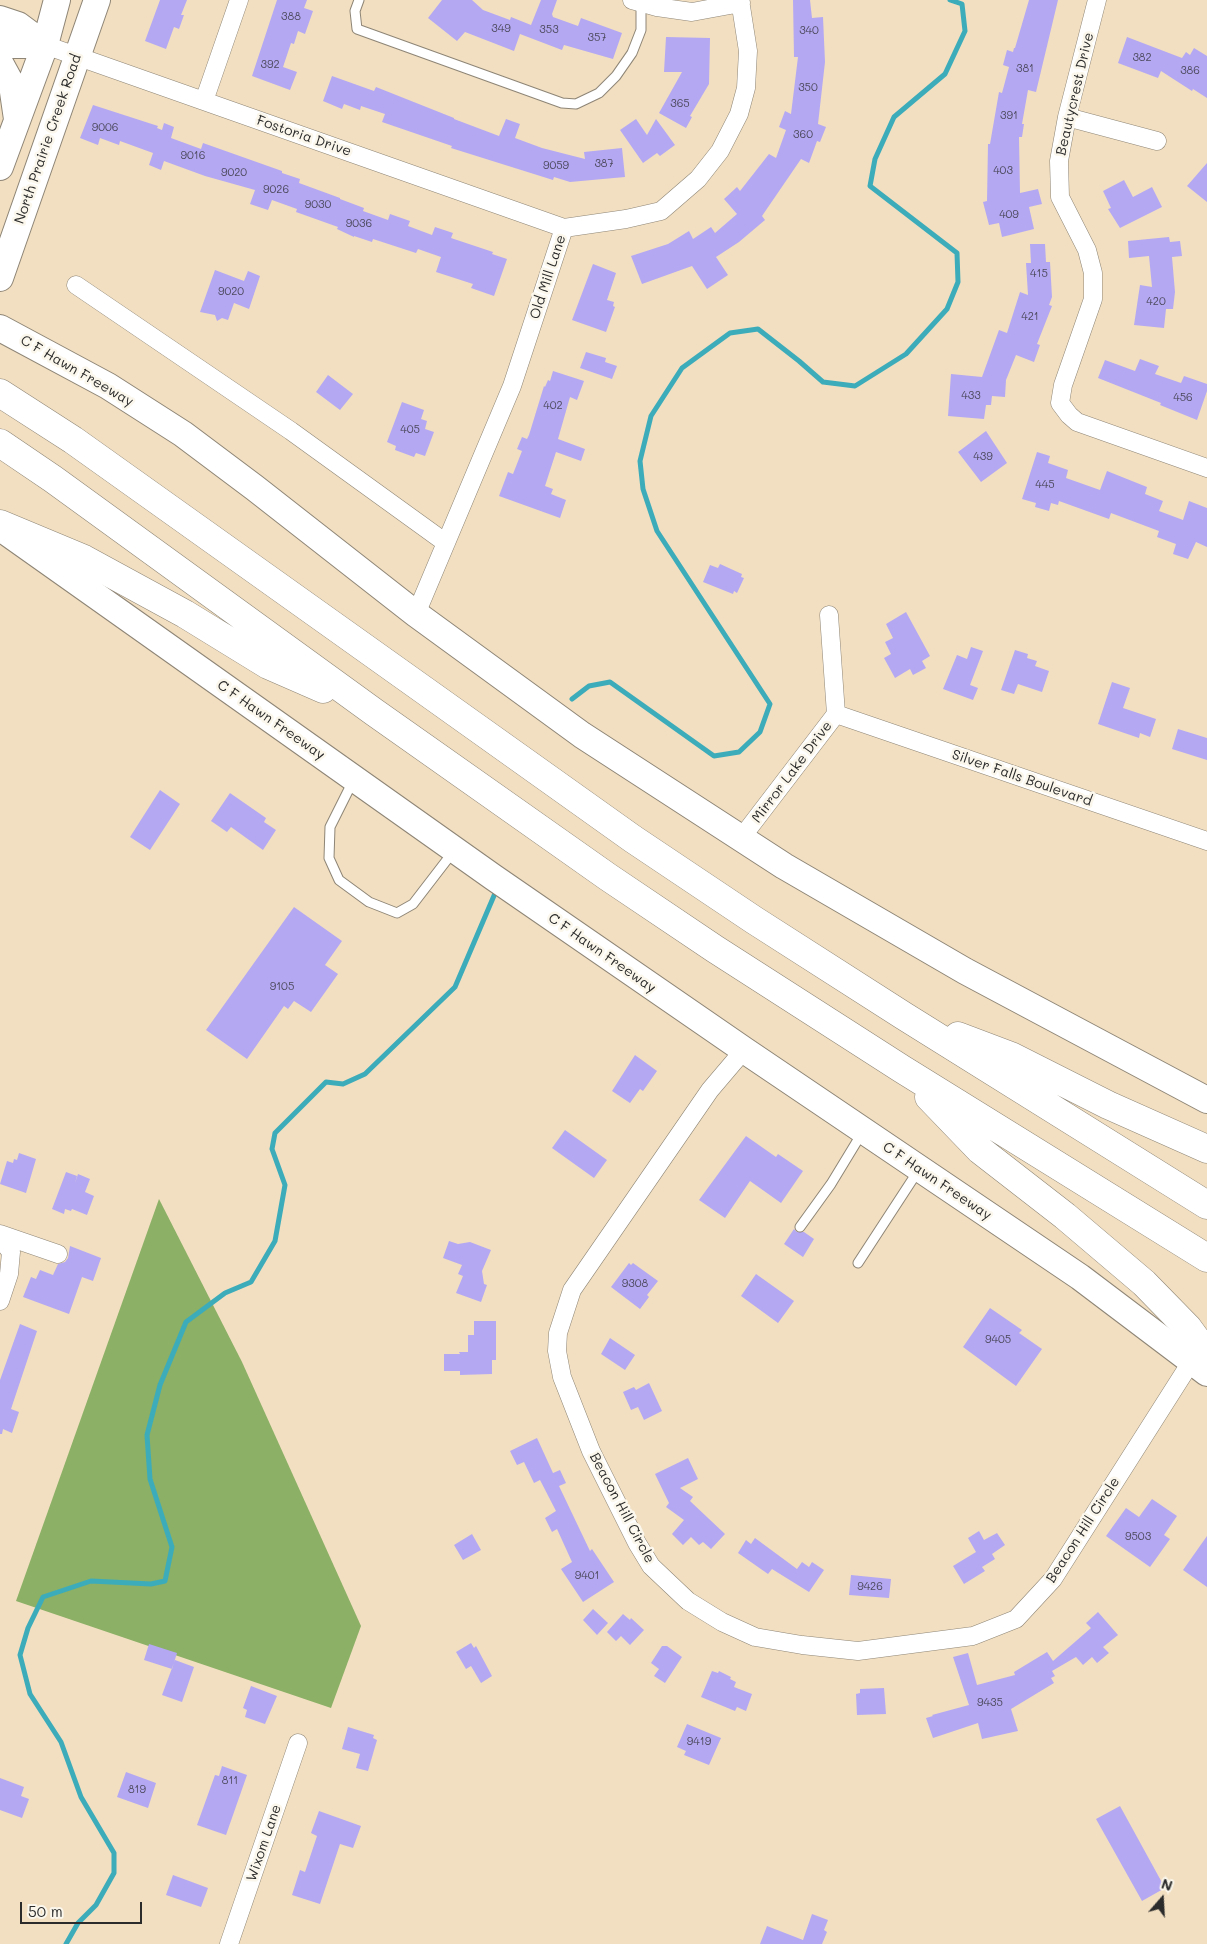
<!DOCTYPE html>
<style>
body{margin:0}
#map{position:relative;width:1207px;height:1944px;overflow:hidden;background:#f2dfc1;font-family:Mali,sans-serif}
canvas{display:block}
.north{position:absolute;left:1137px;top:1874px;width:50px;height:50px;-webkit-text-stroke:4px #fbf7ec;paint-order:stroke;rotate:19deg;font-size:14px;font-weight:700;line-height:20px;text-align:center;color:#2b2b2b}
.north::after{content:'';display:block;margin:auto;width:18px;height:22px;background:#2b2b2b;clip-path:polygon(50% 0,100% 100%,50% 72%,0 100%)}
.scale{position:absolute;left:20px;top:1902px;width:122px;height:22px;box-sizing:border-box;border:2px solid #2b2b2b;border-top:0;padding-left:6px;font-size:15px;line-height:18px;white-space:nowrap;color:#2b2b2b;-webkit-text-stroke:4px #fbf7ec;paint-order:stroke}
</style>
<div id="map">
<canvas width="1207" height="1944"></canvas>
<div class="north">N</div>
<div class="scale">50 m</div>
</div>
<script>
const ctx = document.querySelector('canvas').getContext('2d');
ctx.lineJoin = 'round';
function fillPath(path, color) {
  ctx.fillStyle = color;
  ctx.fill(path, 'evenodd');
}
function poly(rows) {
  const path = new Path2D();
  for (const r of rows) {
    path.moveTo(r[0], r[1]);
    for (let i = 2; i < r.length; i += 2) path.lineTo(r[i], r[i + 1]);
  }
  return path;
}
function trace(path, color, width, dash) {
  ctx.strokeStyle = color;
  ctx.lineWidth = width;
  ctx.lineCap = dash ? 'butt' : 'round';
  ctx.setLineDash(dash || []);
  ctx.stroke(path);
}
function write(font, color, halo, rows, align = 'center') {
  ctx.font = font + ' Mali,sans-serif';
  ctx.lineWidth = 5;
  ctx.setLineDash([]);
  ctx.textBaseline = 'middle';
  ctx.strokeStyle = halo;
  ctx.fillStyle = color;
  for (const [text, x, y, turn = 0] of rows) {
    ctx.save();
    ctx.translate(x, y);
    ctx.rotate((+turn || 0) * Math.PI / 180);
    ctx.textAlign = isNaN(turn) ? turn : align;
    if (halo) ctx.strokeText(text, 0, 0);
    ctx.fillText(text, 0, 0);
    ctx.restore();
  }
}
fillPath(poly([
 [159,1199,242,1362,361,1626,331,1708,16,1601]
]), '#8bb066');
trace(poly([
 [572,699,589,686,610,682,714,756,739,752,760,732,770,704,657,531,643,489,640,461,651,416,682,368,730,333,758,329,799,361,823,382,855,386,906,354,947,309,958,282,957,253,870,186,875,159,894,117,945,74,965,31,962,4,950,0],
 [66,1944,78,1923,96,1905,114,1873,114,1853,81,1797,61,1742,30,1694,20,1655,28,1628,43,1597,91,1581,151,1584,165,1581,172,1547,150,1479,147,1435,160,1385,186,1322,225,1293,251,1282,275,1241,285,1185,272,1149,275,1133,326,1082,343,1084,365,1074,455,987,496,891]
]), '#3dacba', 5);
fillPath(poly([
 [160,0,187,0,181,15,184,15,179,29,174,27,166,49,145,41],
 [277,0,307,0,304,8,313,11,305,34,298,31,294,44,291,43,283,67,297,72,290,90,252,76],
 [442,0,472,0,483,10,510,20,511,17,531,25,541,0,557,0,552,14,553,17,578,26,581,18,622,33,613,59,564,45,562,50,520,34,514,51,465,32,457,41,428,18],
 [793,0,810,0,812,18,823,17,825,62,818,124,826,127,820,142,817,141,809,163,801,159,762,216,765,220,739,242,716,257,728,275,707,289,692,266,642,284,631,256,668,244,689,231,693,239,711,227,715,233,737,214,724,199,737,187,740,191,769,154,776,158,786,130,779,127,785,111,791,114,798,57,794,57],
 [1029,0,1058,0,1036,92,1028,90,1022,124,1024,124,1022,137,1019,137,1020,193,1038,189,1042,204,1029,207,1034,229,1002,237,999,223,989,225,983,202,987,201,988,144,990,144,999,92,1002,93,1009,67,1003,65,1007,50,1013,52,1014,48,1015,48],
 [666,37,710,38,709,84,690,116,692,117,686,128,659,113,682,72,664,72],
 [1127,37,1182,58,1186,52,1190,55,1194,48,1207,56,1207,98,1193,89,1192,91,1161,71,1158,78,1118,63],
 [332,76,374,91,376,87,454,118,454,119,499,136,506,119,520,124,515,138,542,148,585,159,584,152,622,148,625,177,570,182,554,177,553,180,451,148,452,146,382,122,385,114,361,106,360,110,344,104,342,109,323,101],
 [93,105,158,126,157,128,162,130,164,123,174,127,171,138,201,149,203,143,282,171,282,173,300,179,299,183,340,198,340,199,364,208,363,211,388,220,390,214,410,221,408,226,432,235,435,227,453,233,451,238,493,252,492,254,507,259,494,296,471,288,473,284,436,272,441,257,418,249,416,253,373,239,372,242,354,236,354,237,337,229,338,227,296,212,297,209,272,200,268,210,250,204,255,190,205,176,164,161,161,170,149,165,153,153,120,141,119,145,100,138,98,145,80,138],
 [636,119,647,135,656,119,675,145,660,156,657,153,643,163,620,130],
 [1207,163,1207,202,1187,186],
 [1124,180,1133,197,1152,187,1162,207,1120,228,1108,209,1111,208,1103,191],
 [1169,237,1170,242,1180,241,1182,256,1172,257,1175,292,1173,309,1166,309,1164,328,1134,325,1140,285,1152,287,1149,256,1129,258,1128,241],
 [1030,244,1045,244,1046,262,1050,262,1052,297,1049,305,1052,306,1037,344,1040,345,1034,362,1016,355,1006,380,1005,397,992,396,991,405,986,405,984,419,948,416,951,374,982,377,999,330,1007,333,1020,292,1028,295,1026,263,1031,263],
 [593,264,616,273,607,300,614,302,613,306,615,307,606,332,572,320],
 [215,270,244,281,248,271,260,276,249,309,234,303,228,320,222,318,217,321,215,315,200,312],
 [586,352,606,358,605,362,617,366,612,379,580,368],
 [1140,359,1159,366,1155,374,1181,383,1184,376,1207,384,1207,391,1197,420,1160,405,1161,403,1098,378,1105,360,1135,371],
 [553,371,584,381,577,400,570,397,558,439,585,449,581,461,556,452,545,486,553,489,551,494,566,500,560,518,499,496,508,472,513,474,522,451,517,449,522,437,527,439,529,435,544,386,545,387,548,380,550,381],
 [328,375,353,394,340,410,316,392],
 [402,402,424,410,421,419,427,421,425,429,434,432,425,456,416,453,414,457,395,450,396,446,387,442],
 [986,431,1007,463,981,482,958,452],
 [1037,452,1050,456,1048,463,1068,470,1066,478,1100,490,1107,471,1147,487,1145,494,1163,501,1159,511,1183,520,1189,501,1207,508,1207,547,1196,542,1188,559,1173,554,1176,544,1157,537,1159,531,1111,513,1109,519,1059,501,1058,505,1051,503,1049,511,1035,507,1036,503,1022,499],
 [720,564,742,574,741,577,744,578,737,593,734,591,733,594,703,582,710,565,718,568],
 [906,612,930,656,922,661,926,668,913,675,910,669,895,678,884,658,891,654,885,642,893,638,886,624],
 [971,647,983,651,970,685,978,688,973,700,943,689,957,655,967,659],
 [1015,650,1028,654,1027,658,1037,661,1035,666,1049,671,1042,692,1018,684,1014,694,1001,690],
 [1112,682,1130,688,1123,708,1156,719,1150,737,1140,733,1139,738,1098,724],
 [1178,729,1207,738,1207,760,1172,749],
 [160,790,180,804,150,850,130,837],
 [230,793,266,818,264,822,276,830,263,850,231,827,227,832,211,821],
 [294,907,342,941,325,965,338,974,311,1012,294,1001,288,1009,284,1006,247,1059,206,1030],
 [635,1055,657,1071,643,1091,640,1089,630,1103,612,1091],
 [565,1130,607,1160,594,1178,552,1148],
 [746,1136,776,1157,778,1154,803,1171,781,1203,750,1181,725,1218,699,1200],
 [19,1153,36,1159,26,1193,0,1184,7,1161,13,1163,14,1159,17,1160],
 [66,1172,77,1176,75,1183,78,1174,90,1179,85,1192,94,1196,87,1215,72,1209,71,1211,65,1209,64,1214,52,1209],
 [794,1229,797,1232,804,1232,814,1239,803,1257,784,1244],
 [449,1241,458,1244,470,1242,491,1250,482,1271,484,1284,487,1285,481,1302,456,1293,463,1276,458,1274,462,1265,443,1258],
 [70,1246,101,1258,93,1281,82,1277,69,1314,23,1297,31,1277,36,1279,40,1270,53,1275,58,1264,65,1262,68,1258],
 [629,1263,631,1265,633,1263,658,1281,647,1295,649,1297,640,1309,611,1287],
 [756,1274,794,1301,778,1323,741,1296],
 [990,1308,1022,1330,1019,1333,1042,1349,1016,1386,963,1347],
 [474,1321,496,1321,496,1360,492,1360,492,1374,460,1375,460,1371,444,1371,444,1354,460,1354,459,1352,468,1352,468,1335,474,1335],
 [20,1324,37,1331,11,1409,19,1412,12,1433,3,1429,2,1434,0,1434,0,1380],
 [610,1338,635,1355,625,1370,601,1354],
 [649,1383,662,1411,644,1420,638,1407,631,1410,623,1392,634,1387,636,1390],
 [537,1438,553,1473,560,1470,566,1483,559,1486,590,1551,592,1549,614,1582,583,1602,561,1569,572,1562,557,1529,552,1532,545,1518,556,1511,540,1480,534,1483,524,1462,517,1465,510,1451],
 [688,1458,698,1479,680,1488,693,1497,690,1501,725,1534,711,1549,703,1542,699,1545,691,1537,683,1545,672,1534,684,1520,666,1507,669,1503,655,1474],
 [1152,1499,1177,1516,1164,1535,1170,1539,1150,1567,1106,1536,1126,1508,1139,1517],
 [979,1531,984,1540,997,1533,1005,1545,992,1554,995,1559,982,1567,985,1571,964,1584,953,1566,976,1552,968,1538],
 [472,1534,481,1550,463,1560,454,1545],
 [1207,1536,1207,1587,1183,1570],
 [755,1538,797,1569,802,1562,809,1567,812,1562,824,1570,809,1592,772,1569,768,1574,738,1553,746,1540,751,1544],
 [851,1575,891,1579,889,1598,849,1595],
 [593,1609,608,1623,597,1635,583,1620],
 [1098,1612,1118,1635,1103,1647,1109,1653,1097,1663,1092,1657,1083,1665,1076,1657,1052,1671,1055,1676,1051,1678,1054,1683,1011,1709,1018,1731,982,1739,978,1723,933,1738,926,1718,933,1716,932,1715,969,1705,953,1657,968,1653,977,1685,1015,1675,1014,1672,1047,1652,1053,1661,1091,1628,1086,1623],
 [623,1614,630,1620,631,1618,644,1630,630,1645,621,1636,616,1641,607,1632],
 [471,1643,474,1648,476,1646,492,1676,481,1683,471,1666,466,1669,456,1652],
 [149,1644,177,1653,172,1669,144,1660],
 [662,1646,667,1646,682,1657,665,1683,654,1676,659,1669,651,1663],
 [175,1660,194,1667,182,1702,162,1695],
 [712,1671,718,1673,719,1671,731,1677,730,1679,736,1682,734,1687,752,1694,746,1711,737,1707,735,1711,701,1697],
 [251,1686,277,1696,265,1724,245,1717,247,1710,243,1708],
 [884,1688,886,1714,857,1715,856,1694,860,1693,860,1689],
 [687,1724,721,1738,709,1765,684,1755,686,1751,677,1747],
 [348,1727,374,1735,373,1738,377,1740,368,1771,356,1768,360,1754,342,1749],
 [222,1766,247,1775,226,1835,197,1825,215,1775,219,1776],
 [126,1772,156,1783,148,1808,117,1797],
 [0,1778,24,1787,21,1796,29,1799,22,1818,0,1810],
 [1120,1806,1165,1888,1142,1901,1096,1819],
 [319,1811,361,1826,353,1848,340,1844,320,1904,292,1895,300,1870,305,1872,317,1836,311,1833],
 [173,1875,208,1888,201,1907,166,1895],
 [812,1914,828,1920,824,1930,827,1932,822,1944,760,1944,767,1926,803,1940]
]), '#b4a8f3');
const lane = poly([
 [359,0,355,11,357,29,562,103,576,104,599,93,616,76,632,53,641,30,641,0],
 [353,781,330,827,329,858,339,880,369,902,397,913,413,904,453,852],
 [800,1227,831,1184,862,1133],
 [858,1263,918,1171]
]);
const street = poly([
 [632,0,657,7,692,12,741,3],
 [1097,0,1067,117,1059,161,1060,197,1087,250,1093,273,1093,299,1063,385,1060,403,1069,415,1077,422,1207,468],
 [45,45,564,228,626,219,661,211,698,179,720,151,739,114,746,88,748,51,740,0],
 [204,101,239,0],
 [1067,117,1157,141],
 [76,285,291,431,446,543],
 [416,614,512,386,564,228],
 [836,714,1207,841],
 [742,837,836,714,829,615],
 [744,1050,710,1090,572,1290,558,1333,557,1351,562,1377,591,1451,637,1543,651,1566,688,1601,722,1622,755,1637,802,1645,858,1651,973,1636,1016,1619,1053,1579,1191,1362],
 [0,1234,58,1254],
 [0,1238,11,1252,9,1274,0,1301],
 [229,1944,298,1743]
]);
const secondary = poly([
 [0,19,18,25,45,45],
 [0,41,10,45,45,45],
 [0,63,12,85,17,119],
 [0,167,45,45,57,0],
 [0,278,97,0],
 [0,328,108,386,183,434,255,488,416,614,582,735,784,866,965,971,1207,1100],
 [9,534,493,877,744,1050,1080,1277,1207,1373]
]);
const highway = poly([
 [0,393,73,440,633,839,754,920,904,1016,1207,1205],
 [0,443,53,479,374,712,608,877,715,949,902,1069,1207,1258],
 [0,524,84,559,185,614,268,665,323,689],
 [958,1036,1011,1056,1108,1105,1207,1149],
 [929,1097,980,1150,1065,1216,1144,1283,1188,1328,1207,1354]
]);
trace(lane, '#8e8576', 11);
trace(street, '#8e8576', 19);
trace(secondary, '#8e8576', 28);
trace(highway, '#8e8576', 29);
trace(lane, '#fff', 9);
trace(street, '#fff', 18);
trace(secondary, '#fff', 26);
trace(highway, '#fff', 28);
write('11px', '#4d4a5d', null, [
 ["388",291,17],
 ["349",501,29],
 ["353",549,30],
 ["340",809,31],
 ["357",597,38],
 ["382",1142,58],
 ["392",270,65],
 ["381",1025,69],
 ["386",1190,71],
 ["350",808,88],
 ["365",680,104],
 ["391",1009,116],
 ["9006",105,128],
 ["360",803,135],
 ["9016",193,156],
 ["387",604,164],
 ["9059",556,166],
 ["403",1003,171],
 ["9020",234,173],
 ["9026",276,190],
 ["9030",318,205],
 ["409",1009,215],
 ["9036",359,224],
 ["415",1039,274],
 ["9020",231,292],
 ["420",1156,302],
 ["421",1030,317],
 ["433",971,396],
 ["456",1183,398],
 ["402",553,406],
 ["405",410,430],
 ["439",983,457],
 ["445",1045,485],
 ["9105",282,987],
 ["9308",635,1284],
 ["9405",998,1340],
 ["9503",1138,1537],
 ["9401",587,1576],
 ["9426",870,1587],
 ["9435",990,1703],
 ["9419",699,1742],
 ["811",230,1781],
 ["819",137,1790]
]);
write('14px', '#2b2b2b', '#fbf7ec', [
 ["Beautycrest Drive",1075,94,-77],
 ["Fostoria Drive",304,136,19],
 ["North Prairie Creek Road",48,139,-71],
 ["Old Mill Lane",548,277,-72],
 ["C F Hawn Freeway",77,371,30],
 ["C F Hawn Freeway",271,720,35],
 ["Mirror Lake Drive",792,772,-53],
 ["Silver Falls Boulevard",1022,778,19],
 ["C F Hawn Freeway",602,953,35],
 ["C F Hawn Freeway",937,1181,34],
 ["Beacon Hill Circle",622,1508,62],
 ["Beacon Hill Circle",1083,1530,-57],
 ["Wixom Lane",264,1843,-71]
]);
</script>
